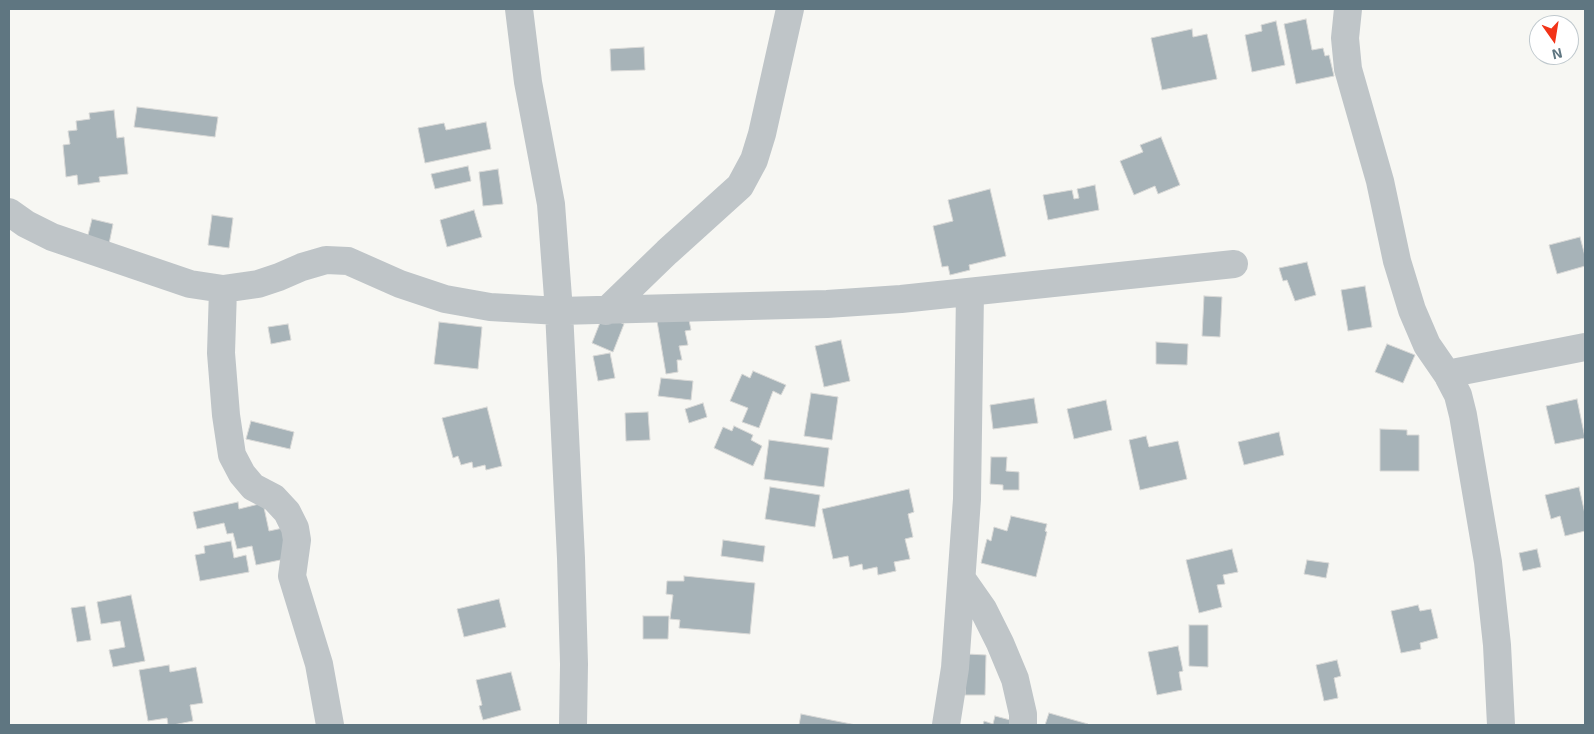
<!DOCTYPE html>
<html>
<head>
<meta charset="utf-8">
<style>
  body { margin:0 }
  #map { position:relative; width:1594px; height:734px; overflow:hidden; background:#f7f7f3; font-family:"Exo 2",sans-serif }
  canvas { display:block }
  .frame { position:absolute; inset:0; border:10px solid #5f7681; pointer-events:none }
  .north { position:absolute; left:1529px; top:15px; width:50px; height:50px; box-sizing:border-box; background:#fff; border:1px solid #bfc8cd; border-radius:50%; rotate:167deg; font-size:14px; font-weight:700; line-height:20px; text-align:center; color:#5f7681 }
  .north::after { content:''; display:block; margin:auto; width:18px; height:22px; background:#f23318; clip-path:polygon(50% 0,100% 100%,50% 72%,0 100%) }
</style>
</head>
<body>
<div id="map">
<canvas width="1594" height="734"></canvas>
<div class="frame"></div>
<div class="north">N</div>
</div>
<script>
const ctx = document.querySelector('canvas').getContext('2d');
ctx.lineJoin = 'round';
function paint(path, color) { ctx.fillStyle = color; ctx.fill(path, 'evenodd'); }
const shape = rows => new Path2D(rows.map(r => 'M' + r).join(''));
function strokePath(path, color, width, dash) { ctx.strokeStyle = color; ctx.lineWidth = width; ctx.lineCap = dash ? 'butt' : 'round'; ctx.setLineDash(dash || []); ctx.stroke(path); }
const building = shape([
  [1306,19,1312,50,1323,48,1325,56,1329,55,1334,76,1296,84,1284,24,1306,19],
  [1276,21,1285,65,1252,72,1245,35,1262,31,1261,25,1276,21],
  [1192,29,1193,37,1207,34,1217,79,1162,90,1151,38,1192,29],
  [644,47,645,70,611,71,610,49,644,47],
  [137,107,218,117,215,137,134,127,137,107],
  [114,110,117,138,124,137,128,174,99,177,100,182,78,185,77,175,66,177,63,145,70,144,68,131,77,130,76,121,90,119,89,113,114,110],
  [486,122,491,149,425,163,418,128,444,123,446,130,486,122],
  [1161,137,1180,185,1158,194,1155,186,1134,195,1120,161,1143,152,1140,145,1161,137],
  [468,166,471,181,435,189,431,174,468,166],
  [498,169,503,204,483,206,479,172,498,169],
  [1095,185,1099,210,1048,220,1043,195,1072,190,1074,199,1079,198,1077,189,1095,185],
  [990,189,1006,256,969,265,970,270,950,275,948,266,942,267,933,226,953,221,948,200,990,189],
  [474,210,482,237,447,247,440,220,474,210],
  [212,215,233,218,229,248,208,245,212,215],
  [92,219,113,224,109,244,87,239,92,219],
  [1580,237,1585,256,1585,266,1557,274,1549,245,1580,237],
  [1307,262,1316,295,1295,301,1287,280,1283,281,1279,268,1307,262],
  [1365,286,1372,327,1348,331,1341,290,1365,286],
  [1204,296,1222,297,1220,337,1202,336,1204,296],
  [603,315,624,324,613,352,592,343,603,315],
  [688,315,691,330,685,331,688,345,679,346,682,360,677,360,678,372,666,374,657,321,688,315],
  [439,322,482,327,478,369,434,364,439,322],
  [288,324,291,340,271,344,268,327,288,324],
  [841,340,850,381,824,387,815,346,841,340],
  [1156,342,1188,344,1187,365,1156,364,1156,342],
  [1387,344,1415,355,1403,383,1375,372,1387,344],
  [610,353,615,378,598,381,593,356,610,353],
  [753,371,786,385,781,395,773,391,759,428,742,422,748,408,730,401,742,374,750,378,753,371],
  [661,378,693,381,691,400,658,396,661,378],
  [811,393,838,397,832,440,804,436,811,393],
  [1034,398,1038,423,993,429,990,405,1034,398],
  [1577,399,1585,438,1555,444,1546,406,1577,399],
  [1106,400,1112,430,1074,439,1067,409,1106,400],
  [703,403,707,417,689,423,685,409,703,403],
  [487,407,502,466,486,470,485,465,473,468,472,462,461,465,458,456,453,458,442,418,487,407],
  [648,412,650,440,626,441,625,413,648,412],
  [251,421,294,432,290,449,246,439,251,421],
  [734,426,753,435,751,440,762,446,753,466,714,448,723,427,732,431,734,426],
  [1380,429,1407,430,1407,435,1419,435,1419,471,1380,471,1380,429],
  [1279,432,1284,455,1244,465,1238,442,1279,432],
  [1146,436,1149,447,1178,441,1187,479,1140,490,1129,440,1146,436],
  [769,440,829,448,824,487,764,479,769,440],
  [991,457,1007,457,1006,471,1019,472,1019,490,1003,490,1003,485,990,484,991,457],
  [770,487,820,495,815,527,765,519,770,487],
  [1579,487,1585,514,1585,531,1565,536,1560,516,1551,519,1545,495,1579,487],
  [909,489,914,512,908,514,913,537,905,539,910,559,894,562,896,571,878,575,877,567,863,570,862,564,850,567,848,556,833,559,822,509,909,489],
  [238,502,239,509,263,503,269,531,283,528,290,558,256,565,252,546,237,549,233,533,227,534,224,523,197,529,193,512,238,502],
  [1011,516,1047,524,1045,531,1047,532,1036,577,981,563,987,539,991,541,994,527,1007,531,1011,516],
  [723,540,765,546,763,562,721,556,723,540],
  [231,541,234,558,246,555,249,572,200,581,195,555,205,553,204,546,231,541],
  [1232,549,1238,572,1223,575,1225,584,1217,585,1222,607,1199,613,1186,560,1232,549],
  [1537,549,1541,567,1523,571,1519,553,1537,549],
  [1307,560,1329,563,1326,578,1304,574,1307,560],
  [684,576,755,583,750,634,679,628,680,620,670,619,673,595,666,594,667,581,684,581,684,576],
  [131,595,145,661,113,667,109,650,125,647,120,621,101,624,97,602,131,595],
  [499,599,506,627,464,637,457,609,499,599],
  [1418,605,1420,611,1431,609,1438,638,1420,643,1421,649,1401,653,1391,611,1418,605],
  [85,606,91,640,77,642,71,608,85,606],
  [643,616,669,616,668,639,643,639,643,616],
  [1189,625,1208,625,1208,667,1189,666,1189,625],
  [1178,646,1183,671,1179,672,1182,690,1157,695,1148,652,1178,646],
  [967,654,986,655,985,695,965,695,967,654],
  [1337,660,1341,676,1334,678,1338,698,1324,701,1316,665,1337,660],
  [169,665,170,672,196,667,203,703,190,705,193,721,173,725,168,725,167,718,148,721,139,670,169,665],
  [511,672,521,710,483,720,479,706,482,705,476,680,511,672],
  [1049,713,1088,724,1088,725,1045,725,1049,713],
  [801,714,856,725,799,725,801,714],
  [995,716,1014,721,1013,725,983,725,984,721,993,724,995,716]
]);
paint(building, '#a7b3b8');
strokePath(building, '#d8d8d6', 1);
strokePath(shape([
  [519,9,528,82,551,204,559,311,571,558,574,664,573,725],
  [1348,9,1345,38,1348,69,1380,181,1397,261,1412,310,1427,345,1447,374,1458,395,1463,415,1488,562,1497,645,1501,725],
  [9,212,26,224,52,237,190,284,223,289,258,284,279,277,302,267,326,260,348,261,400,284,445,299,490,307,559,311,827,304,901,299,1234,264],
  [223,289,221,353,226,415,232,455,242,474,253,487,274,498,287,512,295,528,297,540,292,576,319,664,330,725],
  [606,311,667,252,740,186,754,160,762,134,790,9],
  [1447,374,1585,347],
  [962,579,983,609,1000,643,1015,679,1023,714,1023,725],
  [946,725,955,668,967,499,970,292]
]), '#bfc5c8', 28);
</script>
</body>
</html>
